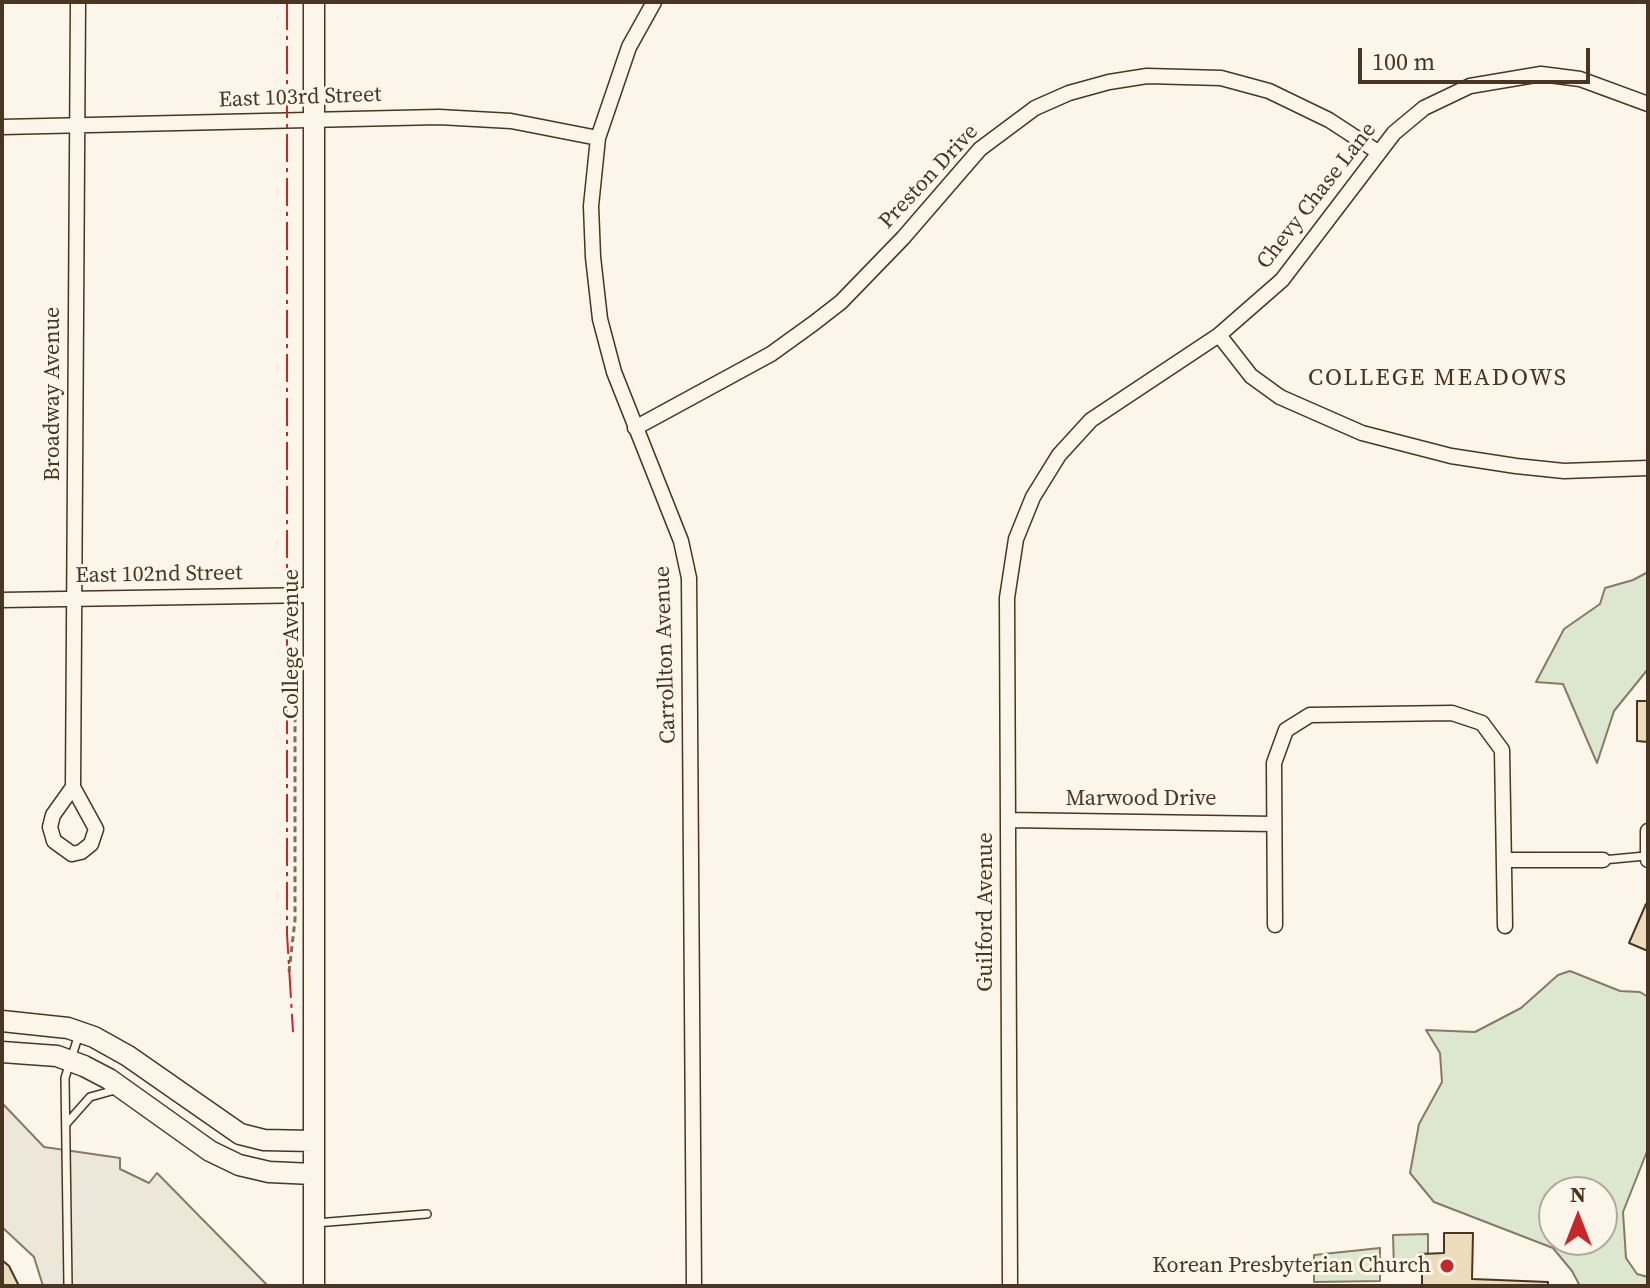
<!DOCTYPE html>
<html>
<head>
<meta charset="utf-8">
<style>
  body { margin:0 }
  #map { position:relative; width:1650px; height:1288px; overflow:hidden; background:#fbf6e9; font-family:"Source Serif 4",serif }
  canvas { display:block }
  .frame { position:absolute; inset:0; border:4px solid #4a3520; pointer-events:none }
  .north { position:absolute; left:1538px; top:1176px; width:80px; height:80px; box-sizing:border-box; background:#fbf6e9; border:2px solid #b4a999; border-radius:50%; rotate:0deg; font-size:22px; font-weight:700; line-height:32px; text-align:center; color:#4a3520 }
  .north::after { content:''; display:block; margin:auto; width:28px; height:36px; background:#c62828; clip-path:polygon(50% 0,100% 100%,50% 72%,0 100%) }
  .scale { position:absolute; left:1358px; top:48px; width:232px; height:36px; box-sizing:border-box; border:4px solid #4a3520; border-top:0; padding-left:10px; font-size:24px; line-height:28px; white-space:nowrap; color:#4a3520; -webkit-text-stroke:6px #fbf6e9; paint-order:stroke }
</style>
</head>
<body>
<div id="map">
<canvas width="1650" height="1288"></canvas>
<div class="frame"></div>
<div class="north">N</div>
<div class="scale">100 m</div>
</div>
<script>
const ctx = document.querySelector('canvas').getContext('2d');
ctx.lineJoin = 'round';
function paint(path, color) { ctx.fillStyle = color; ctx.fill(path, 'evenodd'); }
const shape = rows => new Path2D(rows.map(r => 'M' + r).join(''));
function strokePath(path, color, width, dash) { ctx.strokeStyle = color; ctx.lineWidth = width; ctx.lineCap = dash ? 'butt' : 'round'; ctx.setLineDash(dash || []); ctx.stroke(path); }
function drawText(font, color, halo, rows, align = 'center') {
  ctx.font = font + ' "Source Serif 4",serif'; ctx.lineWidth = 6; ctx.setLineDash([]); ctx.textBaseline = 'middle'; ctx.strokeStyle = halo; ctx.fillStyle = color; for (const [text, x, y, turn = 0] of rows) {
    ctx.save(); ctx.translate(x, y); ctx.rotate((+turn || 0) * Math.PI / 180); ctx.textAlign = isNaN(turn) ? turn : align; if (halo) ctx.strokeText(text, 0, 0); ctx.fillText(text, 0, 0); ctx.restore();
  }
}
const green = shape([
  [1648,572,1648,669,1614,711,1597,763,1563,684,1536,682,1564,629,1600,604,1605,588,1633,580,1648,572],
  [1570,971,1620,991,1640,992,1648,997,1648,1149,1623,1212,1626,1258,1637,1274,1648,1277,1648,1286,1580,1286,1572,1271,1553,1248,1434,1202,1410,1173,1419,1124,1442,1082,1440,1053,1426,1030,1475,1032,1521,1008,1558,975,1570,971],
  [1554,1192,1602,1192,1602,1240,1554,1240,1554,1192],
  [1428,1234,1428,1254,1420,1253,1419,1269,1394,1269,1393,1235,1428,1234],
  [1380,1248,1380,1281,1314,1282,1314,1255,1380,1248]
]);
paint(green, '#dce7d0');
strokePath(green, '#887966', 2);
const parking = shape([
  [2,1103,44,1147,120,1158,120,1169,149,1183,157,1173,268,1286,43,1286,34,1257,2,1227,2,1103]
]);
paint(parking, '#ede7d9');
strokePath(parking, '#887966', 2);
const building = shape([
  [1637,701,1648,701,1648,742,1637,741,1637,701],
  [1646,904,1648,905,1648,951,1629,943,1646,904],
  [1444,1233,1473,1233,1472,1279,1548,1282,1548,1286,1422,1286,1422,1254,1444,1253,1444,1233],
  [2,1260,9,1266,19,1286,2,1286,2,1260]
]);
paint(building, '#ecdcbc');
strokePath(building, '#4a3520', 2);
const service = shape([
  [1603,860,1645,856],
  [67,1123,90,1097,115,1090],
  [316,1223,427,1214],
  [68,1286,65,1078,79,1034]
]);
const minor = shape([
  [654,2,629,47,598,138,591,206,593,257,600,319,614,372,681,541,689,578,694,1286],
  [2,127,439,117,511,121,598,138],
  [1219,335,1251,376,1280,397,1362,433,1451,456,1516,466,1564,471,1648,468],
  [635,428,771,354,814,323,841,302,903,238,980,149,1035,108,1069,93,1109,82,1147,76,1221,78,1269,91,1329,120,1378,152],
  [2,600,316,595],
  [73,787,78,2],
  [73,787,96,829,91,844,81,852,72,854,54,841,50,827,53,815,73,787],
  [1008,820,1273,824],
  [1648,831,1648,860],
  [1505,860,1603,860],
  [1275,925,1274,763,1286,730,1310,715,1452,713,1482,723,1502,750,1505,926],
  [1010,1286,1007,598,1016,539,1033,497,1059,455,1091,420,1219,335,1282,280,1394,133,1424,108,1470,86,1541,74,1580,79,1648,104]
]);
const secondary = shape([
  [2,1021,68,1028,94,1037,128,1056,240,1134,264,1140,313,1141],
  [2,1052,57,1056,84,1066,109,1079,210,1151,239,1165,269,1172,313,1174],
  [314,1286,314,2]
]);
strokePath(service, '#4a3520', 10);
strokePath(minor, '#4a3520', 17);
strokePath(secondary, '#4a3520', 23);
strokePath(shape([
  [289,972,295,920,295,712]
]), '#7f6f5c', 3, [6, 4]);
strokePath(service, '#fbf6e9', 7);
strokePath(minor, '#fbf6e9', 14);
strokePath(secondary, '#fbf6e9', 20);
strokePath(shape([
  [287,2,287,934,293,1032]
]), '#c62828', 2, [28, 6, 4, 6]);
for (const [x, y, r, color] of [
  [1447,1266,8,"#c62828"]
]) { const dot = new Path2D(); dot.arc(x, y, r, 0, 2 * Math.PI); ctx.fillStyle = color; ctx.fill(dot); strokePath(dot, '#fbf6e9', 3); }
drawText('22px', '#4a3520', '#fbf6e9', [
  ["East 103rd Street",300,98,-2],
  ["Preston Drive",929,177,-47],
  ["Chevy Chase Lane",1317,196,-52],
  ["Broadway Avenue",53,394,-90],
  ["East 102nd Street",159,575,-1],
  ["College Avenue",292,644,-90],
  ["Carrollton Avenue",666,655,-92],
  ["Marwood Drive",1141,799],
  ["Guilford Avenue",986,912,-90]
]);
drawText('22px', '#4a3520', '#fbf6e9', [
  ["Korean Presbyterian Church",1431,1266]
], 'right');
ctx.letterSpacing = '2px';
drawText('24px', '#4a3520', '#fbf6e9', [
  ["COLLEGE MEADOWS",1438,379]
]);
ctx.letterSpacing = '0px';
</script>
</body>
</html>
